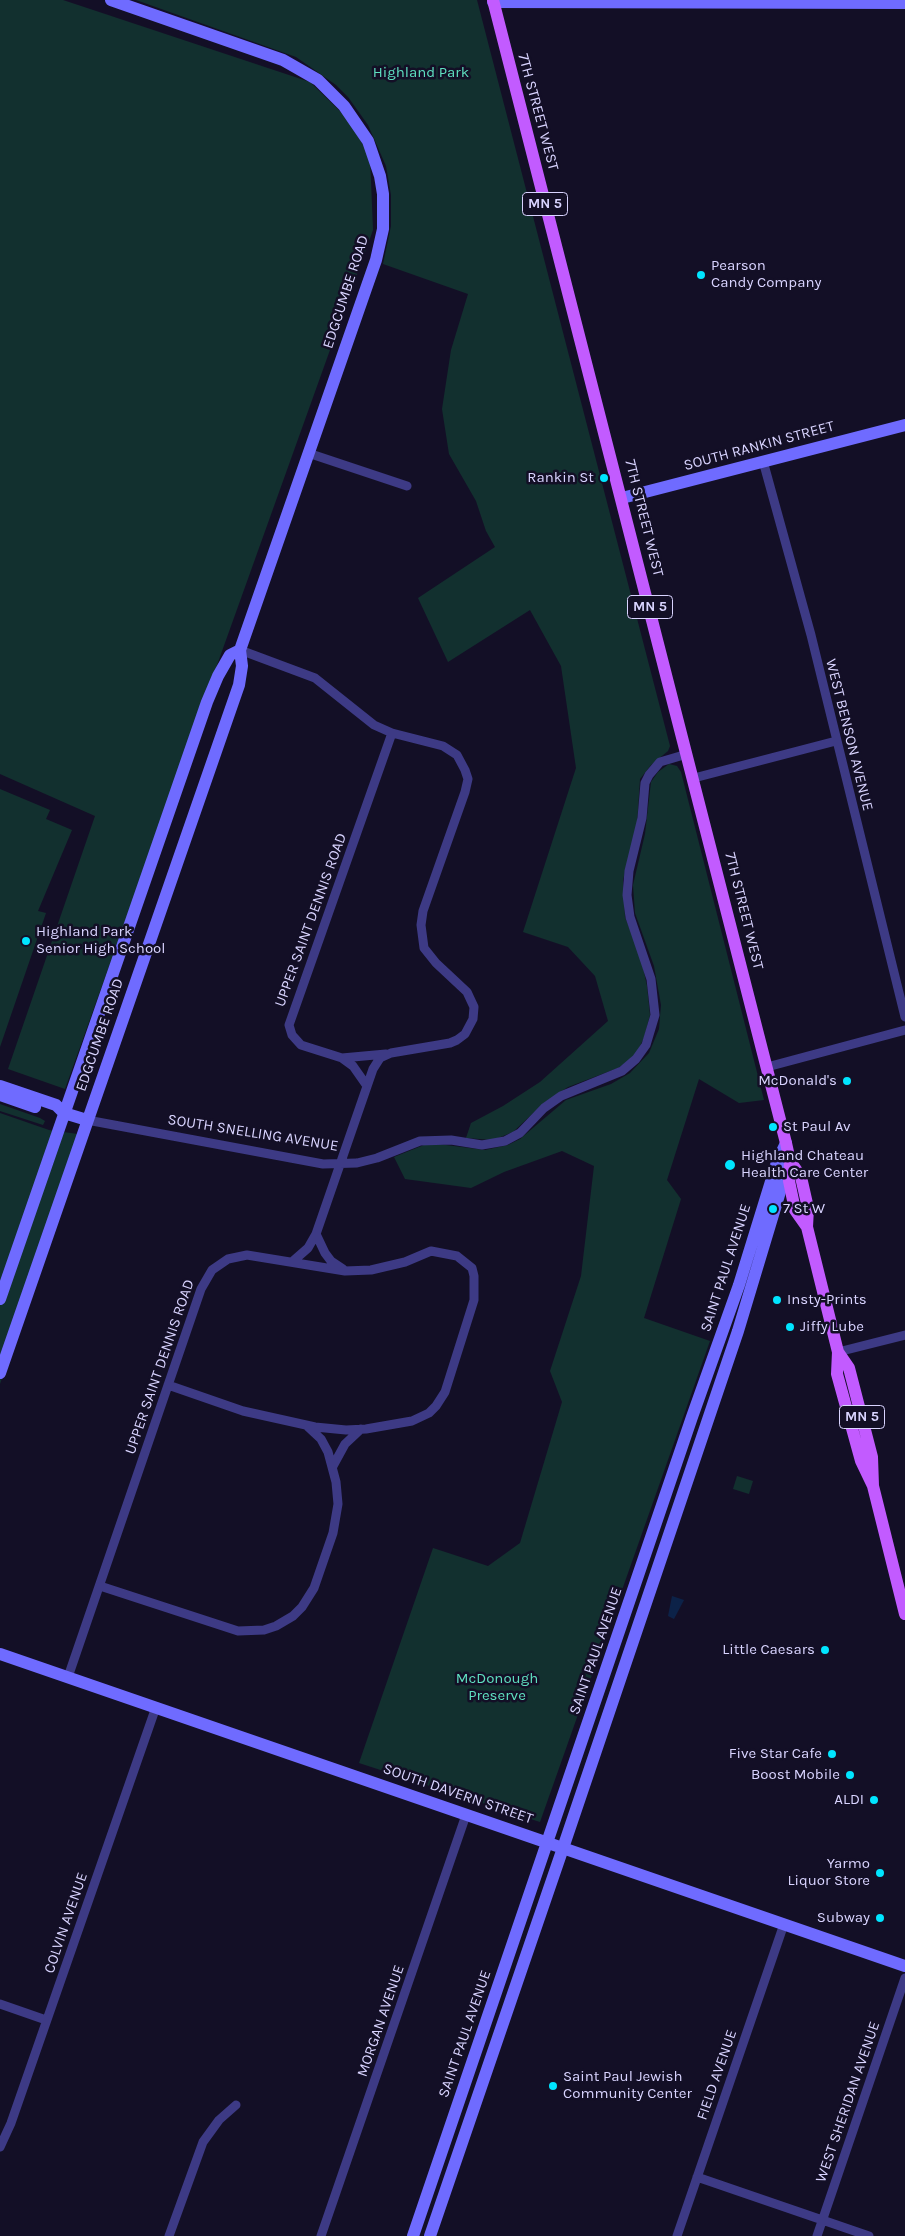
<!DOCTYPE html>
<html>
<head>
<meta charset="utf-8">
<style>
  body { margin:0 }
  canvas { display:block; background:#130f26 }
</style>
</head>
<body>
<canvas width="905" height="2236"></canvas>
<script>
const ctx = document.querySelector('canvas').getContext('2d');
ctx.lineJoin = 'round';
function paint(path, color) { ctx.fillStyle = color; ctx.fill(path, 'evenodd'); }
const shape = rows => new Path2D(rows.map(r => 'M' + r).join(''));
function strokePath(path, color, width, dash) { ctx.strokeStyle = color; ctx.lineWidth = width; ctx.lineCap = dash ? 'butt' : 'round'; ctx.setLineDash(dash || []); ctx.stroke(path); }
function drawText(font, color, halo, rows, align = 'center') {
  ctx.font = font + ' Karla,sans-serif'; ctx.lineWidth = 5; ctx.setLineDash([]); ctx.textBaseline = 'middle'; ctx.strokeStyle = halo; ctx.fillStyle = color; for (const [text, x, y, turn = 0] of rows) {
    ctx.save(); ctx.translate(x, y); ctx.rotate((+turn || 0) * Math.PI / 180); ctx.textAlign = isNaN(turn) ? turn : align; if (halo) ctx.strokeText(text, 0, 0); ctx.fillText(text, 0, 0); ctx.restore();
  }
}
paint(shape([
  [0,0,63,0,310,82,348,119,370,157,373,230,65,1089,8,1069,95,816,0,774],
  [136,0,477,0,670,746,668,751,651,765,640,779,637,825,623,880,625,917,641,958,647,986,650,1015,644,1038,637,1052,627,1062,618,1068,568,1087,545,1102,513,1132,493,1140,466,1138,471,1123,503,1106,540,1082,608,1021,595,976,568,947,523,932,576,768,561,666,530,610,448,662,418,598,495,547,486,531,476,501,449,454,442,409,451,350,468,294,383,264,391,226,391,195,386,166,368,125,348,97,336,85,296,57],
  [669,764,677,766,681,772,764,1100,739,1103,699,1079,667,1180,681,1199,644,1318,710,1341,540,1822,359,1763,433,1548,488,1566,520,1543,562,1402,550,1371,581,1276,594,1166,562,1151,504,1172,471,1188,405,1179,394,1157,424,1145,438,1144,485,1150,508,1145,520,1139,566,1100,611,1084,630,1073,649,1053,659,1029,661,1005,654,966,635,913,633,885,645,834,651,782,658,772],
  [0,789,50,810,46,819,72,830,38,911,46,913,0,1047],
  [0,1104,40,1118,45,1121,43,1125,0,1111],
  [0,1113,49,1130,85,1135,0,1384],
  [737,1476,753,1481,749,1494,733,1489]
]), '#12302f');
paint(shape([
  [672,1596,684,1600,674,1619,668,1616]
]), '#0c2248');
strokePath(shape([
  [308,453,407,486],
  [763,461,811,635,905,1017],
  [240,650,315,678,374,725,392,733,443,746,457,755,465,770,468,779,465,792,423,911,421,925,424,948,436,963,467,992,474,1007,473,1019,465,1034,457,1040,450,1043,391,1053,380,1058,373,1069,316,1234,308,1248,292,1262],
  [694,778,836,741],
  [342,1058,386,1054],
  [767,1067,905,1030],
  [367,1086,353,1066,342,1058,301,1045,292,1035,289,1025,392,733],
  [87,1120,323,1164,357,1163,377,1158,420,1141,451,1140,482,1145,505,1141,520,1133,544,1108,561,1096,622,1071,636,1059,646,1045,655,1015,651,979,630,917,627,895,629,871,642,818,645,783,649,775,660,762,687,754],
  [316,1234,325,1253,331,1261,343,1269],
  [838,1352,905,1335],
  [333,1466,345,1444,361,1429],
  [100,1586,238,1631,264,1630,276,1626,293,1616,302,1607,314,1588,333,1533,338,1504,336,1482,328,1452,321,1439,306,1425],
  [68,1677,201,1289,212,1270,228,1259,247,1255,345,1271,371,1270,405,1262,431,1251,457,1256,472,1268,474,1276,474,1300,445,1392,436,1406,429,1413,412,1421,366,1429,346,1430,315,1427,243,1411,168,1385],
  [0,2004,46,2020],
  [0,2147,11,2123,156,1707],
  [697,2177,869,2236],
  [169,2236,203,2142,219,2120,236,2105],
  [321,2236,466,1815],
  [677,2236,784,1924],
  [817,2236,905,1978]
]), '#3d3a85', 9);
strokePath(shape([
  [493,2,905,3],
  [622,498,905,425],
  [0,1086,56,1105,64,1113,87,1120],
  [0,1095,35,1107],
  [0,1299,207,702,218,676,230,655,240,650],
  [0,1373,239,685,242,666,240,650,376,260,383,229,383,194,380,176,368,141,344,106,318,80,283,60,111,0],
  [0,1654,905,1966],
  [413,2236,692,1417,739,1285,777,1162,786,1143],
  [430,2236,563,1848,738,1331,782,1185,784,1166]
]), '#6f6bff', 12);
strokePath(shape([
  [493,0,786,1143,790,1161,789,1181,795,1210,807,1227],
  [790,1161,801,1177,808,1208,807,1227,838,1352,837,1374,861,1461,873,1486],
  [838,1352,849,1368,872,1457,873,1486,905,1614]
]), '#c25bff', 12);
for (const [x, y, r, color] of [
  [701,275,5,"#00e5ff"],
  [604,478,5,"#00e5ff"],
  [26,941,5,"#00e5ff"],
  [847,1081,5,"#00e5ff"],
  [773,1127,5,"#00e5ff"],
  [730,1165,6,"#00e5ff"],
  [773,1209,5,"#00e5ff"],
  [777,1300,5,"#00e5ff"],
  [790,1327,5,"#00e5ff"],
  [825,1650,5,"#00e5ff"],
  [832,1754,5,"#00e5ff"],
  [850,1775,5,"#00e5ff"],
  [874,1800,5,"#00e5ff"],
  [880,1873,5,"#00e5ff"],
  [880,1918,5,"#00e5ff"],
  [553,2086,5,"#00e5ff"]
]) { const dot = new Path2D(); dot.arc(x, y, r, 0, 2 * Math.PI); ctx.fillStyle = color; ctx.fill(dot); strokePath(dot, '#130f26', 2); }
for (const [x, y, w] of [
  [545,204,45],
  [650,607,45],
  [862,1417,45]
]) { const box = new Path2D(); box.roundRect(x - w / 2, y - 11.5, w, 23, 4); ctx.fillStyle = '#130f26'; ctx.fill(box); strokePath(box, '#d9d4ff', 1); }
drawText('bold 14px', '#d9d4ff', null, [
  ["MN 5",545,204],
  ["MN 5",650,607],
  ["MN 5",862,1417]
]);
drawText('15px', '#5fe0c0', '#130f26', [
  ["Highland Park",421,73],
  ["McDonough",497,1679],
  ["Preserve",497,1696]
]);
drawText('15px', '#d9d4ff', '#130f26', [
  ["7TH STREET WEST",538,112,75],
  ["EDGCUMBE ROAD",346,292,-72],
  ["SOUTH RANKIN STREET",759,446,-15],
  ["7TH STREET WEST",644,518,76],
  ["WEST BENSON AVENUE",849,735,76],
  ["7TH STREET WEST",744,911,76],
  ["UPPER SAINT DENNIS ROAD",311,920,-70],
  ["EDGCUMBE ROAD",100,1035,-71],
  ["SOUTH SNELLING AVENUE",253,1133,9],
  ["SAINT PAUL AVENUE",726,1268,-72],
  ["UPPER SAINT DENNIS ROAD",160,1367,-71],
  ["SAINT PAUL AVENUE",596,1651,-71],
  ["SOUTH DAVERN STREET",458,1794,19],
  ["COLVIN AVENUE",66,1923,-71],
  ["MORGAN AVENUE",381,2021,-71],
  ["SAINT PAUL AVENUE",465,2034,-71],
  ["FIELD AVENUE",717,2075,-71],
  ["WEST SHERIDAN AVENUE",848,2102,-71]
]);
drawText('15px', '#d9d4ff', '#130f26', [
  ["Pearson",711,266],
  ["Candy Company",711,283],
  ["Rankin St",594,478,"right"],
  ["Highland Park",36,932],
  ["Senior High School",36,949],
  ["McDonald's",837,1081,"right"],
  ["St Paul Av",783,1127],
  ["Highland Chateau",741,1156],
  ["Health Care Center",741,1173],
  ["7 St W",783,1209],
  ["Insty-Prints",787,1300],
  ["Jiffy Lube",800,1327],
  ["Little Caesars",815,1650,"right"],
  ["Five Star Cafe",822,1754,"right"],
  ["Boost Mobile",840,1775,"right"],
  ["ALDI",864,1800,"right"],
  ["Yarmo",870,1864,"right"],
  ["Liquor Store",870,1881,"right"],
  ["Subway",870,1918,"right"],
  ["Saint Paul Jewish",563,2077],
  ["Community Center",563,2094]
], 'left');
</script>
</body>
</html>
